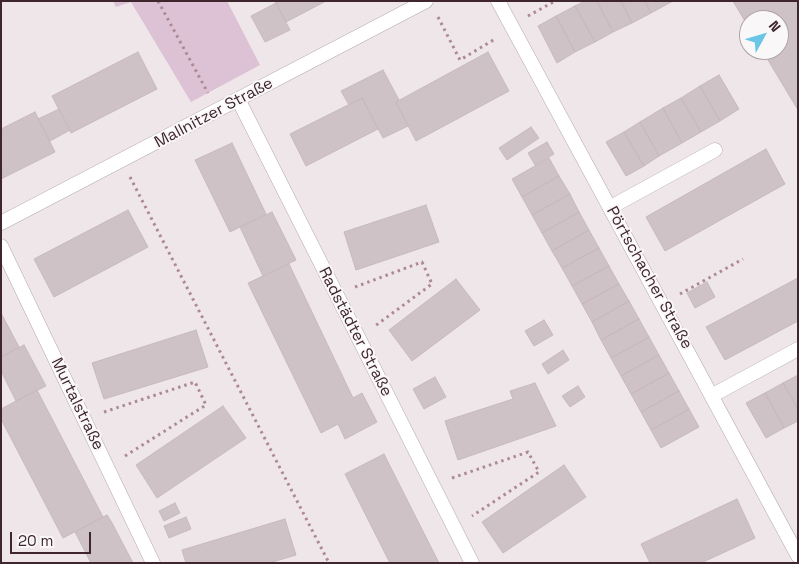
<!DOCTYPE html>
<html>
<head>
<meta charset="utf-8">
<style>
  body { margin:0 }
  #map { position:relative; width:799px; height:564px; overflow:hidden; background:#eee6e9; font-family:"Space Grotesk",sans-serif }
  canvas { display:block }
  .frame { position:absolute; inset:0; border:2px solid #3e262c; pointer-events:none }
  .north { position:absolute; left:739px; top:10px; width:50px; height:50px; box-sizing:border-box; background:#faf7f8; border:1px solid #afa3a6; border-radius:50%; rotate:51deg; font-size:14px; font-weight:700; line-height:20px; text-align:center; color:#3e262c }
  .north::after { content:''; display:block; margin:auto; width:18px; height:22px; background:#6bc6e6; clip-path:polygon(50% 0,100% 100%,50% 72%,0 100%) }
  .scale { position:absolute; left:10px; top:532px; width:81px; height:22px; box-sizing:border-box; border:2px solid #3e262c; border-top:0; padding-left:6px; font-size:15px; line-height:18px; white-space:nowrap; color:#3e262c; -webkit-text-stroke:4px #faf7f8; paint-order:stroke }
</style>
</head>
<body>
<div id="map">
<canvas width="799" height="564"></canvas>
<div class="frame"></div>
<div class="north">N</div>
<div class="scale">20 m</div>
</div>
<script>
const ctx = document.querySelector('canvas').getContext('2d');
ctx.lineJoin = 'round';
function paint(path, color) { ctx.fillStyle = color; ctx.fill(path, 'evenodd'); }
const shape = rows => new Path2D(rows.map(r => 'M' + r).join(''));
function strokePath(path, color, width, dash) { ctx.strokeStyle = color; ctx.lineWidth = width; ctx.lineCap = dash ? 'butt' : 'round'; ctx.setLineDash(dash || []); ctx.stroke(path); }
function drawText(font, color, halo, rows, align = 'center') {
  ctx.font = font + ' "Space Grotesk",sans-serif'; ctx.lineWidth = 4; ctx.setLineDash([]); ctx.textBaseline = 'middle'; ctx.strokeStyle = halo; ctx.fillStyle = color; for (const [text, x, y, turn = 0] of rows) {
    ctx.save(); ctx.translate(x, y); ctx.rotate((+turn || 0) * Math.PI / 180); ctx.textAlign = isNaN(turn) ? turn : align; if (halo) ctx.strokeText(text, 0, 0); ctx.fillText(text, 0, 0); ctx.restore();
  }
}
paint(shape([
  [113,1,227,1,260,65,191,102,131,2,116,7]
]), '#ddc1d5');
const building = shape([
  [275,1,326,1,286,22,275,1],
  [585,1,597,1,613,32,595,42,575,6,585,1],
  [597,1,621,1,632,23,613,32,597,1],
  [621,1,645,1,651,13,632,23,621,1],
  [645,1,673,1,651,13,645,1],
  [733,1,798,1,798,110,762,50,779,50,779,20,749,20,749,28,733,1],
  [276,3,290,30,265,42,251,16,276,3],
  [575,6,595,42,575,52,556,16,575,6],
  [556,16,575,52,557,63,538,26,556,16],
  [138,52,157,89,71,133,52,96,138,52],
  [488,52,509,91,416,141,396,102,488,52],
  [383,70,399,100,396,102,408,126,383,138,362,98,349,105,341,91,383,70],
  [719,75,739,109,720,121,700,86,719,75],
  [700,86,720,121,701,132,681,98,700,86],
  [362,98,378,129,306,166,290,134,362,98],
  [681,98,701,132,682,143,663,108,681,98],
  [663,108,682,143,659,156,640,122,663,108],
  [59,109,70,130,50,141,38,119,59,109],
  [35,112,55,152,1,179,1,129,35,112],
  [640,122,659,156,644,166,624,132,640,122],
  [531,127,539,138,507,160,499,148,531,127],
  [624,132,644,166,626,176,606,142,624,132],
  [547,142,554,154,535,165,528,153,547,142],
  [232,143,266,214,230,232,195,160,232,143],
  [766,149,785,184,665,251,646,217,766,149],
  [549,158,559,176,522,197,512,179,549,158],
  [559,176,570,194,532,215,522,197,559,176],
  [570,194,579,212,542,233,532,215,570,194],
  [426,205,439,242,356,270,344,232,426,205],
  [128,210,148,247,54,297,34,259,128,210],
  [272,212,296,260,263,276,240,227,272,212],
  [579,212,589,230,552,251,542,233,579,212],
  [589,230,599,248,562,268,552,251,589,230],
  [599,248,609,266,572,286,562,268,599,248],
  [289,264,353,398,362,393,377,422,345,439,338,424,321,433,248,283,289,264],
  [609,266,619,284,582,304,572,286,609,266],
  [798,278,798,321,725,360,706,327,798,278],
  [456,279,480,310,412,361,389,330,456,279],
  [707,282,715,297,695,308,687,293,707,282],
  [619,284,629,301,592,322,582,304,619,284],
  [629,301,639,319,601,340,592,322,629,301],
  [1,313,19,347,1,357,1,313],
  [639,319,649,337,611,358,601,340,639,319],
  [544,320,553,335,534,346,525,331,544,320],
  [196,330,208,367,104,399,92,363,196,330],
  [649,337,659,355,621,376,611,358,649,337],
  [24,345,46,386,16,401,1,371,1,357,24,345],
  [563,350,569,360,548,374,542,364,563,350],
  [659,355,669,373,631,394,621,376,659,355],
  [669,373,679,391,641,412,631,394,669,373],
  [798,375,798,409,783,383,798,375],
  [435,377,446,397,424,409,413,389,435,377],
  [535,383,556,426,458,460,445,421,513,399,510,391,535,383],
  [783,383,798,409,798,421,784,428,765,393,783,383],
  [578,386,585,397,570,407,562,396,578,386],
  [37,390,103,517,63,538,1,419,1,409,37,390],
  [679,391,689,409,651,430,641,412,679,391],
  [765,393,784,428,766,438,746,403,765,393],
  [223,406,246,438,157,498,136,465,223,406],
  [689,409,699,427,661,448,651,430,689,409],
  [384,454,389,464,439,563,390,563,345,474,384,454],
  [564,465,586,497,503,553,482,522,564,465],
  [737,499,755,538,701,563,650,563,641,544,737,499],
  [175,503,180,513,164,521,159,511,175,503],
  [107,515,111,521,133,563,91,563,75,532,107,515],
  [186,517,191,529,169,538,164,526,186,517],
  [285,519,296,555,269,563,186,563,182,550,285,519]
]);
paint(building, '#cec2c7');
strokePath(building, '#c7b9be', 1);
const service = shape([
  [611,207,715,150],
  [713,395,798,349]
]);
const minor = shape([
  [498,1,798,556],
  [239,101,472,563],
  [1,223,426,1],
  [1,246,153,563]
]);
strokePath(service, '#b6a9ad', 15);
strokePath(minor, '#b6a9ad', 15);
strokePath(shape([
  [158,1,208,93],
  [528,16,555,1],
  [438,17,460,60,495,39],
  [130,177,329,563],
  [355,287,422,262,432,284,375,326],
  [680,294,743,259],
  [104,412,195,382,206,405,125,456],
  [452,478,528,452,539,472,472,516]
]), '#ae8994', 3, [2.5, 4]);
strokePath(service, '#fff', 14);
strokePath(minor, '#fff', 14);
drawText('16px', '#3e262c', '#faf7f8', [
  ["Mallnitzer Straße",214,113,-28],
  ["Pörtschacher Straße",649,278,61],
  ["Radstädter Straße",355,332,63],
  ["Murtalstraße",77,404,64]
]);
</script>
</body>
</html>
